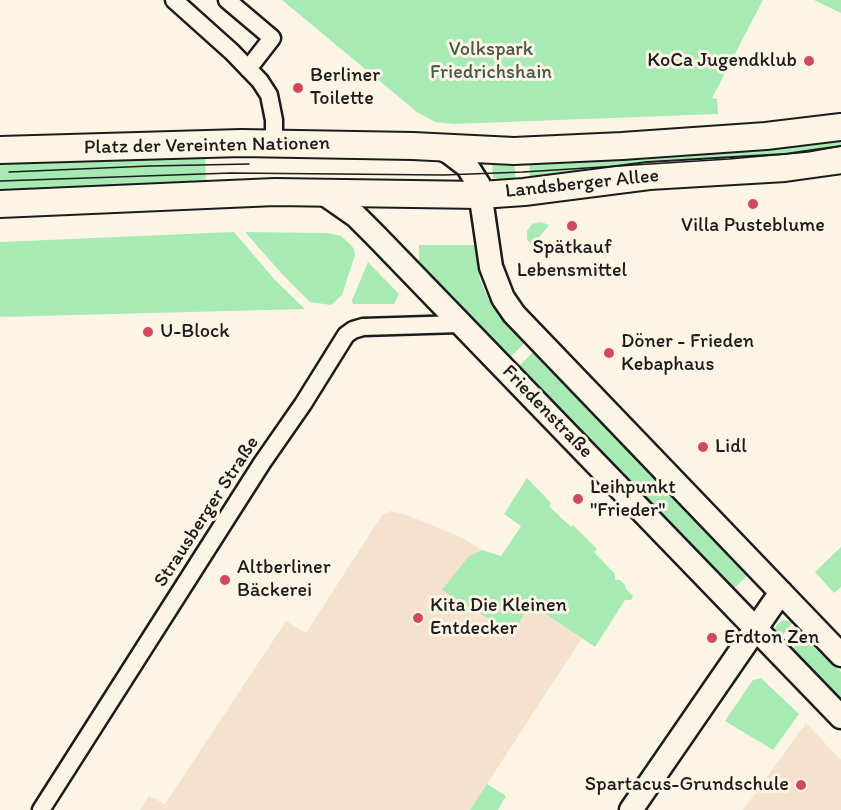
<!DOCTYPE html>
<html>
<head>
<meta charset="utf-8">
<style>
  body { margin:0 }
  canvas { display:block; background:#fcf5e5 }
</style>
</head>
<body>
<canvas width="841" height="810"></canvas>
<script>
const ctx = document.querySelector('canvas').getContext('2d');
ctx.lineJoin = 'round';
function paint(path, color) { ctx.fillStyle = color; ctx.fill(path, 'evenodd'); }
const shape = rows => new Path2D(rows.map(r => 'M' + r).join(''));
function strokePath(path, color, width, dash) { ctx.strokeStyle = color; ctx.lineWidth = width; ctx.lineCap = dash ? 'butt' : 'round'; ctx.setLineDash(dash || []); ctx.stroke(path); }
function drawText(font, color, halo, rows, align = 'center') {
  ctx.font = font + ' Itim,sans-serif'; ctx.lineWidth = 6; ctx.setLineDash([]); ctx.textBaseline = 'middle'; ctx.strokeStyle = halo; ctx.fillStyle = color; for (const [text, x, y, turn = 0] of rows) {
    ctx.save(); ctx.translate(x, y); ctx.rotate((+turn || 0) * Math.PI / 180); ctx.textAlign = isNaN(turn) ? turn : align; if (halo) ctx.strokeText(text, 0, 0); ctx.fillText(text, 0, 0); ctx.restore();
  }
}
paint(shape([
  [391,511,407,515,461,537,540,587,531,604,582,638,470,810,140,810,149,796,165,804,286,621,306,633,382,515],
  [806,723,841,760,841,810,743,810]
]), '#f5e1ce');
paint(shape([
  [282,0,763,0,712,98,717,99,718,114,454,124,435,122,417,112],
  [814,0,841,0,841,13],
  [841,135,841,153,530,183,529,160],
  [205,153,206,184,0,192,0,161],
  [514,160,516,185,499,185,498,178,493,178,492,161],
  [541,222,549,225,532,246,527,239,527,231,532,224],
  [234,232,275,280,305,309,0,317,0,242],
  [245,232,328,233,341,236,350,244,354,249,355,255,342,295,331,305,310,302,282,274],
  [419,245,474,245,480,280,489,300,501,318,525,343,507,360,419,265],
  [368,262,399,294,394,304,353,304,352,300],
  [533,352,748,575,731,591,516,369],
  [527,478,551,503,549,506,571,527,573,525,597,549,594,552,615,574,615,580,620,580,625,585,626,589,633,596,631,600,625,600,595,647,531,604,512,633,442,590,469,556,482,550,501,556,521,526,504,514],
  [841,547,841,587,834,593,815,572],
  [783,620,793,622,779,640,775,633,775,629,777,624],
  [804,634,841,672,841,705,790,653],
  [761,678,799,714,773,750,725,721,753,680],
  [487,784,506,796,498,810,470,810]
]), '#a8eab4');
const street = shape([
  [174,0,232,52,260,81,269,95,274,120,274,143],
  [227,0,272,38,248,69],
  [41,810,262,463,303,404,346,335,353,330,363,327,460,324]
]);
const secondary = shape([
  [439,147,450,153,467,166,479,185,491,267,503,298,514,314,841,655],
  [323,193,356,216,376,236,841,717],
  [631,810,781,592]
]);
const primary = shape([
  [0,150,241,143,413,146,514,151,622,146,766,136,841,127],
  [0,204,275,192,481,195,524,192,649,176,785,168,841,160]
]);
strokePath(street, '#1c1c1c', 21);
strokePath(secondary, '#1c1c1c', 27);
strokePath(primary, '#1c1c1c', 30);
strokePath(street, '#fcf5e5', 16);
strokePath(secondary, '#fcf5e5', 22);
strokePath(primary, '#fcf5e5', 26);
strokePath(shape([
  [9,172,150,166,249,164],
  [0,181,231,173,444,175,523,172,729,159,808,152,841,146]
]), '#1c1c1c', 1.5);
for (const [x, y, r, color] of [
  [809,61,6,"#d1495b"],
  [298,88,6,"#d1495b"],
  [753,204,6,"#d1495b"],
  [572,226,6,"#d1495b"],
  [148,332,6,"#d1495b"],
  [609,353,6,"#d1495b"],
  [703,447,6,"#d1495b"],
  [578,499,6,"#d1495b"],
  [225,580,6,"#d1495b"],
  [418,618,6,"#d1495b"],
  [712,638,6,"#d1495b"],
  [801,785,6,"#d1495b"]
]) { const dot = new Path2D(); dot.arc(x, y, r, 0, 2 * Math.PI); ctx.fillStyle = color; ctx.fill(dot); strokePath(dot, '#fcf5e5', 2); }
drawText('20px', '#465a4a', '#fcf5e5', [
  ["Volkspark",491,50],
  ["Friedrichshain",491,73]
]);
drawText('20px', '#1c1c1c', '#fcf5e5', [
  ["KoCa Jugendklub",797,61,"right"],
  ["Berliner",310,76],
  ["Toilette",310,99],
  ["Villa Pusteblume",753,226,"center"],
  ["Spätkauf",572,248,"center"],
  ["Lebensmittel",572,271,"center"],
  ["U-Block",160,332],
  ["Döner - Frieden",621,342],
  ["Kebaphaus",621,365],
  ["Lidl",715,447],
  ["Leihpunkt",590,488],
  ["\"Frieder\"",590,511],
  ["Altberliner",237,568],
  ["Bäckerei",237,591],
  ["Kita Die Kleinen",430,606],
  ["Entdecker",430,629],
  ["Erdton Zen",724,638],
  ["Spartacus-Grundschule",789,785,"right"]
], 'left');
drawText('20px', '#1c1c1c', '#fcf5e5', [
  ["Platz der Vereinten Nationen",207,146,-1],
  ["Landsberger Allee",582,184,-6],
  ["Friedenstraße",547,412,46],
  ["Strausberger Straße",207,512,-57]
]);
</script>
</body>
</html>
